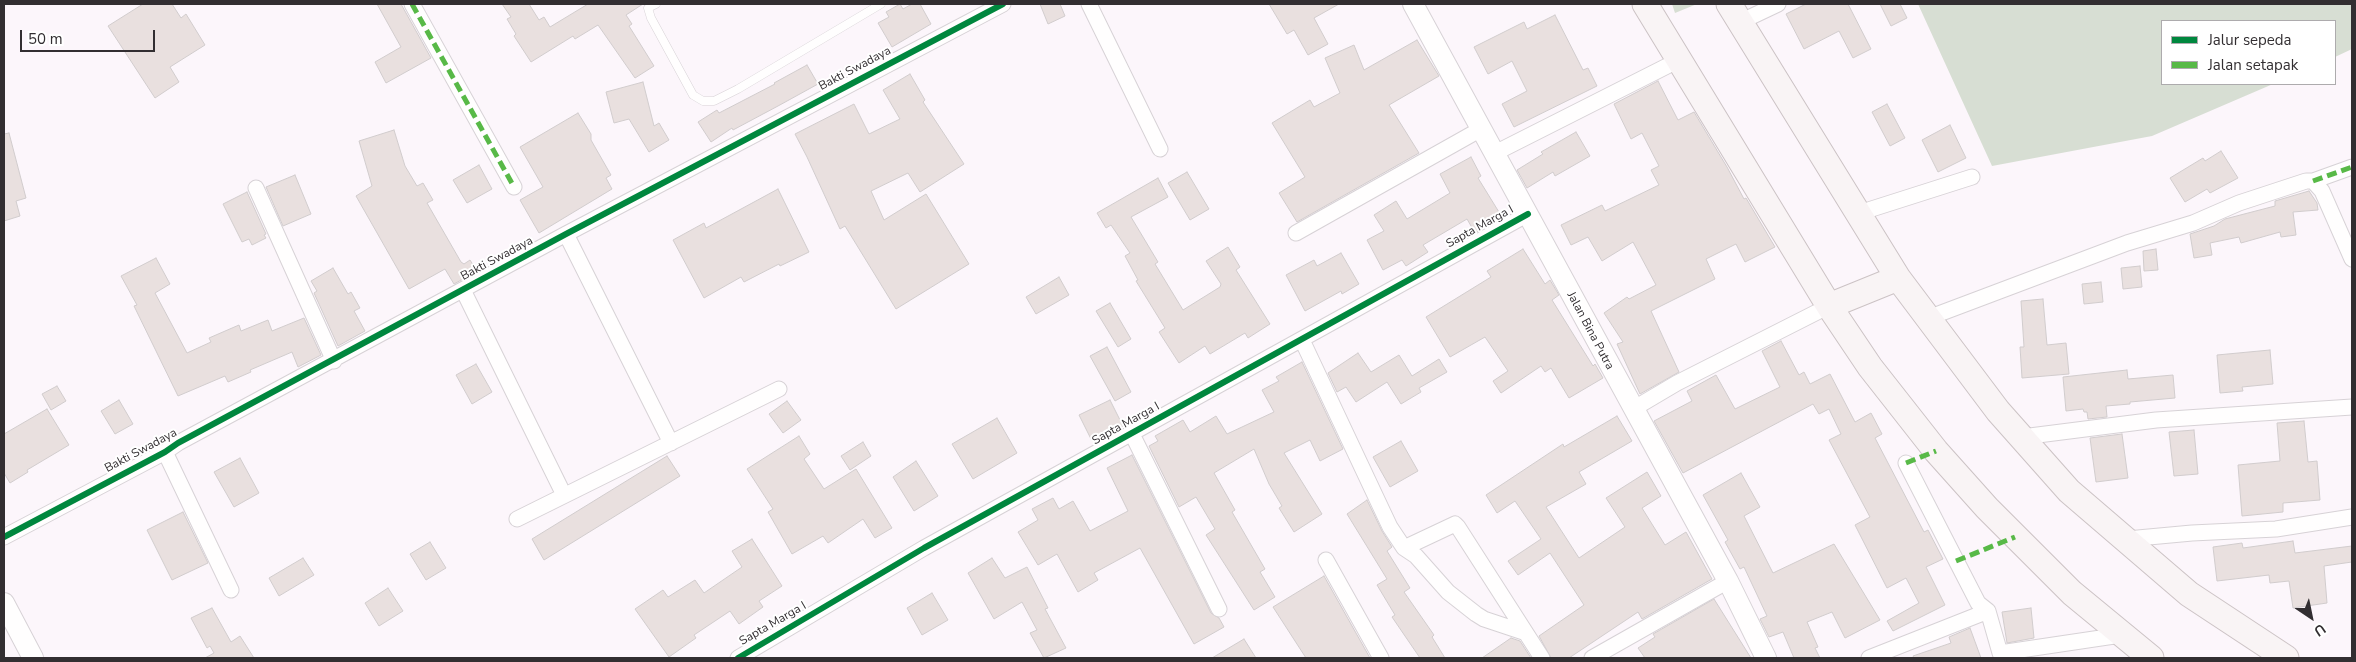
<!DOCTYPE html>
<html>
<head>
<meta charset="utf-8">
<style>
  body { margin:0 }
  #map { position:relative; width:2356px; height:662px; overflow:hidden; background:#fcf6fb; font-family:"Nunito Sans",sans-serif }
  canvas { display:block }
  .frame { position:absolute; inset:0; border:5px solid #322e31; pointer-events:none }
  .legend { position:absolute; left:2161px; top:20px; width:175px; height:65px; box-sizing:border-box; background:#fff; border:1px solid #adabad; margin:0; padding:6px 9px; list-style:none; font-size:15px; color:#322e31 }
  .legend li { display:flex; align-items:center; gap:10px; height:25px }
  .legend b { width:25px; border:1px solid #adabad }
  .north { position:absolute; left:2286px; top:592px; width:50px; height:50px; -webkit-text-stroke:4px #fff; paint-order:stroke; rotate:146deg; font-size:14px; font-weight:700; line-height:20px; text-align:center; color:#322e31 }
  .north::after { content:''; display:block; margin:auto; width:18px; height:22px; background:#322e31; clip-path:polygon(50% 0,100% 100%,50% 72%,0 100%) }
  .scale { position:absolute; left:20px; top:30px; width:135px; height:22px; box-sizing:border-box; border:2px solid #322e31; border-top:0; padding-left:6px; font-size:15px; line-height:18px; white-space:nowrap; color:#322e31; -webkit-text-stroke:4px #fff; paint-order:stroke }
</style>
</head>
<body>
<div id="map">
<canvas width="2356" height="662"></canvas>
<div class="frame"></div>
<ul class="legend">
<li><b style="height:6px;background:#00873e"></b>Jalur sepeda</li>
<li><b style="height:6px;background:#58b947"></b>Jalan setapak</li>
</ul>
<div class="north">U</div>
<div class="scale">50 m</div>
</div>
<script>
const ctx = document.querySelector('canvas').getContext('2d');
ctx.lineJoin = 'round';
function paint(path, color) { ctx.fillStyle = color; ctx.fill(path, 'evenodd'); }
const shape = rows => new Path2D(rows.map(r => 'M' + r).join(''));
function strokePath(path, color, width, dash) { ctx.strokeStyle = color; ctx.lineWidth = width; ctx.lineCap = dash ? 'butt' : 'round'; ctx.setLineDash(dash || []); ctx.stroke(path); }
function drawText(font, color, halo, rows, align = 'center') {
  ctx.font = font + ' "Nunito Sans",sans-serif'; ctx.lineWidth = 4; ctx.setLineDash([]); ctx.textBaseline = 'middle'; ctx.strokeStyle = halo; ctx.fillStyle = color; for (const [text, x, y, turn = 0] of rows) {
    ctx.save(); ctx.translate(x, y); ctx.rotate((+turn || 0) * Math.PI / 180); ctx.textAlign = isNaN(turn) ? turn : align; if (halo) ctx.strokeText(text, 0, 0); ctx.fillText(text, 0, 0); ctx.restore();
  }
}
paint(shape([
  [1672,4,1697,4,1675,13],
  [1918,4,2352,4,2352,49,2335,57,2335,21,2162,21,2162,84,2273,84,2152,136,1992,166]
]), '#d7ded3');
const building = shape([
  [143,4,172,4,181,18,186,14,205,45,170,67,179,82,155,98,108,26,143,4],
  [377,4,401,4,431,58,386,83,375,62,401,47,377,4],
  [502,4,529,4,539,20,544,17,550,27,588,4,643,4,626,15,632,24,629,26,654,66,635,78,598,25,575,39,573,36,531,62,514,36,516,34,507,19,511,17,502,4],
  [900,4,903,9,912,4,920,4,931,24,892,47,878,23,889,17,886,12,900,4],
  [1040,4,1060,4,1065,16,1048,24,1040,4],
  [1269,4,1339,4,1314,18,1328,44,1308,55,1294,30,1287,34,1269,4],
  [1806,4,1848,4,1871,49,1853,58,1839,31,1804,49,1786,14,1806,4],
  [1880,4,1900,4,1907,18,1891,26,1880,4],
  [1555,15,1583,70,1588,68,1597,86,1514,127,1502,104,1527,91,1512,61,1488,74,1474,47,1524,22,1527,29,1555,15],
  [1417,40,1439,76,1389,105,1419,153,1297,222,1279,193,1305,177,1272,123,1310,100,1314,107,1340,93,1325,58,1354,45,1364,70,1417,40],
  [807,65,818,84,778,106,733,130,732,128,711,142,698,122,717,110,719,113,775,84,774,83,807,65],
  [910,74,925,100,923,102,964,164,920,192,908,173,871,191,884,220,926,194,969,264,896,309,845,226,840,229,807,157,795,134,854,104,869,134,900,119,883,90,910,74],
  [1658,81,1678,120,1694,112,1727,167,1744,199,1746,198,1775,247,1745,262,1736,244,1706,259,1715,279,1651,311,1679,372,1640,394,1617,344,1623,342,1604,313,1627,297,1629,299,1656,285,1633,242,1602,261,1588,237,1571,245,1561,225,1602,205,1605,211,1659,185,1651,170,1659,166,1642,133,1631,139,1614,104,1658,81],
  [643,82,654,126,659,123,669,140,649,152,629,119,614,123,606,92,643,82],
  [1887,104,1905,138,1890,146,1872,112,1887,104],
  [578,113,591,134,591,140,611,175,606,178,612,189,539,233,520,200,543,187,520,147,578,113],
  [1950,125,1966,158,1938,172,1922,140,1950,125],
  [394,130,405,166,417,186,423,183,433,200,427,203,461,262,464,264,470,260,477,271,454,284,445,269,409,289,356,196,372,186,359,141,394,130],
  [1576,132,1590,156,1555,176,1553,172,1527,188,1517,170,1543,154,1541,152,1576,132],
  [9,133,26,198,16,201,20,216,4,221,4,134,9,133],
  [2221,151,2238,178,2210,193,2207,189,2185,202,2170,178,2203,158,2205,161,2221,151],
  [1471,157,1481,176,1478,178,1502,217,1475,233,1467,219,1423,245,1428,252,1406,266,1402,260,1383,270,1367,240,1384,231,1374,215,1396,201,1407,219,1450,193,1440,174,1471,157],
  [479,165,492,189,467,203,453,180,479,165],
  [1187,172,1209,209,1190,220,1168,183,1187,172],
  [295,175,311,214,283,226,266,187,295,175],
  [1158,178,1168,197,1131,217,1158,262,1155,264,1183,310,1220,287,1221,284,1206,261,1228,247,1240,267,1236,270,1270,324,1248,338,1245,333,1210,354,1205,346,1179,363,1159,332,1165,328,1136,281,1138,280,1125,256,1130,253,1111,225,1106,228,1097,213,1158,178],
  [778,189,809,252,780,266,779,264,744,282,741,277,704,298,673,240,704,223,706,228,778,189],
  [2309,191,2317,203,2318,210,2293,212,2296,235,2281,237,2280,232,2241,243,2239,237,2210,243,2212,255,2194,258,2190,234,2214,226,2225,219,2275,206,2275,201,2309,191],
  [247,192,266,234,264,235,266,238,252,245,249,239,242,242,223,204,247,192],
  [1523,249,1545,284,1550,280,1559,295,1552,300,1593,366,1595,364,1603,378,1569,398,1551,368,1545,372,1541,366,1501,393,1493,381,1508,371,1485,337,1450,357,1426,317,1491,277,1487,271,1523,249],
  [2156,249,2158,270,2144,271,2143,251,2156,249],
  [1341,253,1359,284,1342,294,1341,291,1305,311,1286,275,1314,260,1317,266,1341,253],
  [156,258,170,284,155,293,187,353,211,342,209,338,239,325,241,331,268,320,272,331,304,318,321,355,298,367,292,352,250,370,251,372,228,382,225,376,178,396,134,306,137,305,121,276,156,258],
  [2140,266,2142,287,2123,289,2121,268,2140,266],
  [333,268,348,294,351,292,360,308,354,311,365,331,338,346,314,293,317,291,311,281,333,268],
  [1059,277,1069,295,1036,314,1026,297,1059,277],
  [2101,282,2103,302,2084,304,2082,284,2101,282],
  [2043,299,2047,345,2066,343,2069,374,2022,378,2020,347,2024,347,2021,301,2043,299],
  [1110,303,1131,339,1118,347,1096,311,1110,303],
  [1781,341,1799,375,1804,372,1810,384,1830,374,1855,422,1871,413,1882,434,1875,438,1924,532,1928,530,1943,559,1926,567,1945,605,1893,631,1887,621,1919,603,1906,578,1887,588,1855,525,1870,517,1829,440,1841,434,1829,409,1819,414,1813,404,1683,473,1654,421,1692,401,1687,391,1716,375,1735,409,1780,387,1762,351,1781,341],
  [1107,347,1131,392,1115,401,1090,356,1107,347],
  [2270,350,2273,384,2242,387,2243,391,2220,393,2217,355,2270,350],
  [1358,353,1371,372,1399,355,1412,376,1439,359,1447,372,1419,388,1421,392,1401,404,1387,382,1356,402,1346,387,1337,392,1328,373,1358,353],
  [1302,362,1343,449,1320,461,1310,440,1284,453,1322,514,1294,532,1279,508,1282,506,1269,484,1254,449,1214,473,1235,510,1232,512,1265,569,1260,572,1275,597,1254,610,1206,535,1215,529,1196,497,1179,507,1149,446,1158,441,1155,436,1183,420,1190,432,1216,416,1227,434,1274,412,1262,390,1279,381,1276,377,1302,362],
  [476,364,492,392,472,404,456,375,476,364],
  [2127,370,2128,379,2173,375,2175,398,2130,402,2130,404,2106,406,2107,417,2088,419,2087,412,2084,412,2083,409,2066,411,2063,377,2127,370],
  [57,386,66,401,51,410,42,394,57,386],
  [119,400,133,424,115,434,101,411,119,400],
  [1110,400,1123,426,1092,441,1079,415,1110,400],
  [787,401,801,420,783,433,769,414,787,401],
  [47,409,69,445,27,470,28,472,10,483,4,473,4,434,47,409],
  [1617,416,1632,441,1579,472,1586,484,1546,507,1579,558,1625,527,1606,498,1647,472,1661,496,1642,508,1665,545,1686,532,1712,579,1642,619,1638,612,1569,658,1551,658,1539,636,1584,605,1550,553,1518,575,1508,561,1541,539,1515,501,1497,513,1486,495,1563,444,1564,447,1617,416],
  [997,418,1017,453,973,479,952,444,997,418],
  [2304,421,2308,462,2317,461,2320,500,2283,503,2283,512,2242,516,2238,465,2280,461,2277,423,2304,421],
  [2194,430,2198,474,2174,476,2169,432,2194,430],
  [2122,434,2128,478,2096,482,2090,438,2122,434],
  [799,436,810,454,804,459,824,489,856,469,892,528,875,538,863,519,828,543,823,536,792,554,768,512,773,509,747,469,799,436],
  [1401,441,1418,471,1390,487,1373,457,1401,441],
  [863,442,871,456,850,470,841,456,863,442],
  [1132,455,1211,613,1219,618,1224,627,1194,644,1140,548,1094,573,1098,580,1078,592,1057,554,1038,565,1018,532,1038,520,1032,509,1053,498,1059,509,1073,501,1090,531,1128,511,1107,468,1132,455],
  [667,456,680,476,544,560,532,539,667,456],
  [240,458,259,493,234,507,214,472,240,458],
  [916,461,938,496,914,511,893,477,916,461],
  [1741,473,1760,507,1744,516,1773,573,1834,544,1880,620,1845,638,1832,612,1807,622,1818,647,1815,648,1820,658,1794,658,1783,632,1769,637,1760,619,1767,616,1744,567,1740,569,1725,542,1728,540,1703,495,1741,473],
  [1367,500,1382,531,1392,547,1387,551,1410,588,1404,592,1434,635,1432,637,1445,658,1420,658,1392,617,1395,615,1377,585,1387,579,1347,514,1367,500],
  [183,512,208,563,172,580,147,530,183,512],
  [752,539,782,586,759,601,763,607,739,624,730,611,694,635,696,638,669,657,635,609,663,590,668,597,695,580,704,593,742,567,732,551,752,539],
  [2293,541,2295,553,2352,546,2352,562,2324,566,2327,603,2293,608,2289,581,2270,583,2269,575,2217,581,2213,547,2242,543,2243,548,2293,541],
  [430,542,446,568,426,580,410,554,430,542],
  [303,558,314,575,279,596,269,578,303,558],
  [992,558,1005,578,1027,567,1048,608,1045,609,1066,648,1044,658,1030,633,1037,630,1022,602,994,619,968,573,992,558],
  [1324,576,1370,658,1306,658,1273,607,1324,576],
  [388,588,403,611,379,626,365,603,388,588],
  [932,593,948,620,922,635,907,608,932,593],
  [1714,599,1751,658,1645,658,1638,648,1655,637,1653,634,1714,599],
  [212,608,231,642,240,636,254,658,205,658,214,653,210,646,207,648,191,618,212,608],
  [2031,608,2034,638,2007,643,2002,612,2031,608],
  [1970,628,1981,658,1914,658,1913,656,1951,643,1949,637,1970,628],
  [1511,638,1520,641,1531,658,1482,658,1511,638],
  [1244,639,1256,658,1212,658,1244,639]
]);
paint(building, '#e9e0df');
strokePath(building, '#d1cccd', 1);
const service = shape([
  [656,4,648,8,651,18,693,95,703,101,714,101,738,89,881,4]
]);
const minor = shape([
  [412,4,514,187],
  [1089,4,1160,149],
  [1740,22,1778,4],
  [1495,153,1679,60],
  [2313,181,2352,167],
  [256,188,334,361],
  [1859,213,1972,177],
  [1296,233,1481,129],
  [566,234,671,443],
  [463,290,564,495],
  [1928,318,2127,243,2193,223,2239,203,2306,181,2313,181,2322,191,2352,259],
  [1302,340,1390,527,1404,548,1455,524,1458,527,1542,658],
  [1633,409,1677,383,1829,306],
  [1132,434,1219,609],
  [2022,437,2156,420,2352,407],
  [165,452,231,590],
  [1906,463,1978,603,1988,611,2000,653,2004,658],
  [517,519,779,389],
  [4,537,165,452,178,443,566,234,1003,4],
  [2127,539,2192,533,2276,529,2352,517],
  [1404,548,1416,556,1448,592,1476,614,1484,619,1526,633],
  [1326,560,1381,658],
  [2000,653,2121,635],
  [738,658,924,548,1528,214],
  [1592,658,1728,581],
  [1869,658,1988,611]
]);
const tertiary = shape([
  [1413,4,1728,581,1766,658],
  [4,603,33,658]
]);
const primary = shape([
  [1645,4,1829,306,1870,367,1936,451,1987,508,2072,593,2151,658],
  [1729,4,1898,278,1998,411,2069,491,2189,594,2286,658],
  [1829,306,1898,278]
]);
strokePath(service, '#d7d2d6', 9);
strokePath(minor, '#d7d2d6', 17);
strokePath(tertiary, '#d7d2d6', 22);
strokePath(primary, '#ccc3c5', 27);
strokePath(service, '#fffefe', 8);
strokePath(minor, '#fffefe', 15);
strokePath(tertiary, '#fffefe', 20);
strokePath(primary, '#f9f4f5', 25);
strokePath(shape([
  [412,4,514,187],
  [2313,181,2352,167],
  [1906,463,1936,451],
  [1956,561,2015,537]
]), '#58b947', 5, [10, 5]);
strokePath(shape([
  [4,537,165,452,178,443,566,234,1003,4],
  [738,658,924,548,1528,214]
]), '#00873e', 6);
drawText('12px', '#322e31', '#fff', [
  ["Bakti Swadaya",855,69,-28],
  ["Sapta Marga I",1480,227,-29],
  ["Bakti Swadaya",497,259,-28],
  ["Jalan Bina Putra",1590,331,62],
  ["Sapta Marga I",1126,424,-29],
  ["Bakti Swadaya",141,451,-28],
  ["Sapta Marga I",773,624,-30]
]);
</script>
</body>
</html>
